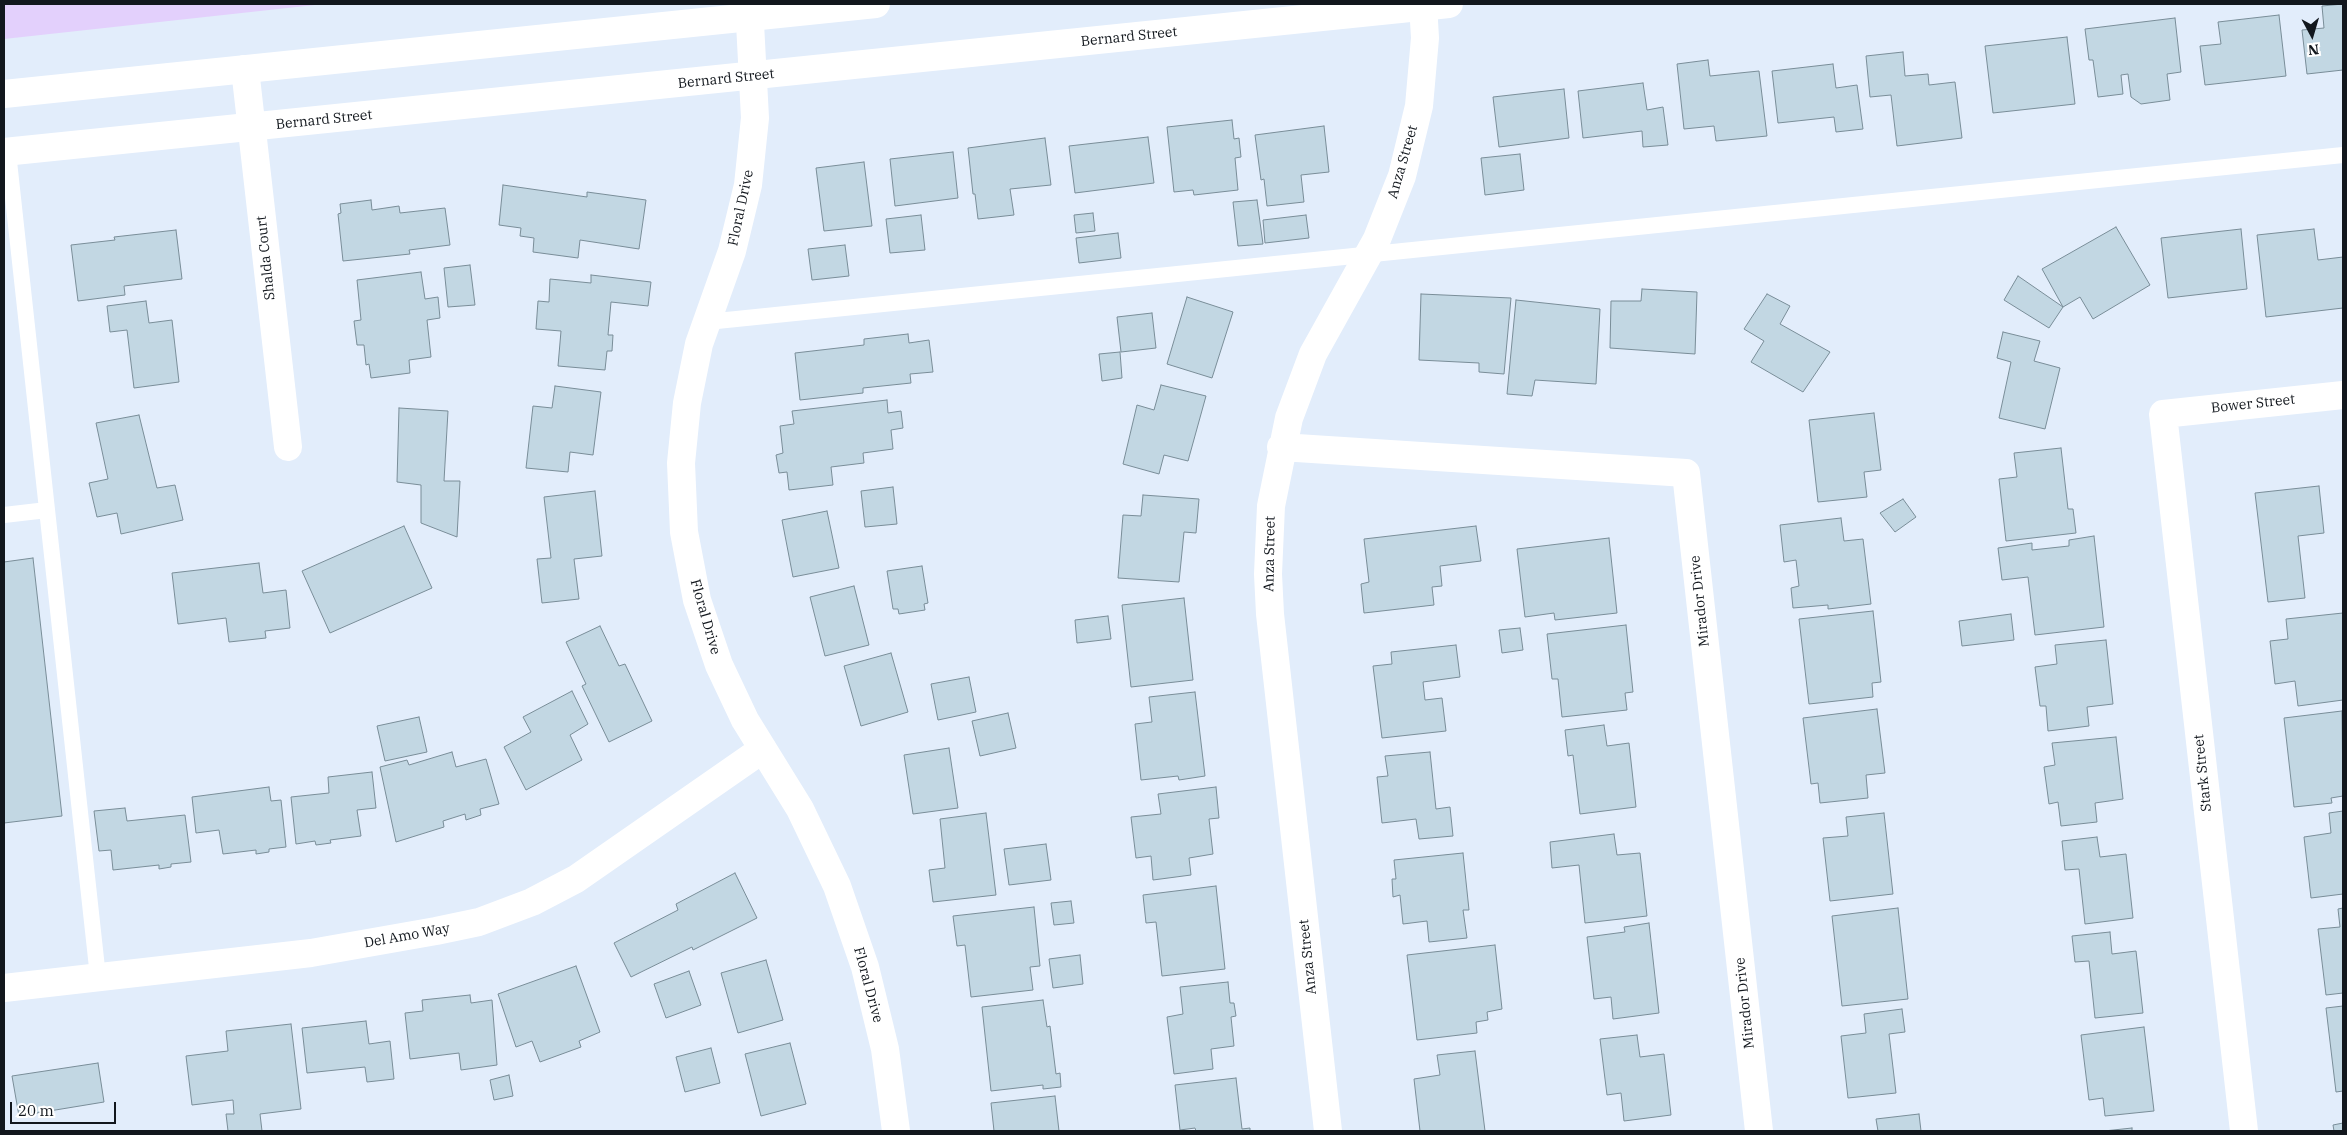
<!DOCTYPE html>
<html>
<head>
<meta charset="utf-8">
<style>
  body { margin:0 }
  #map { position:relative; width:2347px; height:1135px; overflow:hidden; background:#e2edfb; font-family:"IBM Plex Serif",serif }
  canvas { display:block }
  .frame { position:absolute; inset:0; border:5px solid #12171d; pointer-events:none }
  .north { position:absolute; left:2287px; top:10px; width:50px; height:50px; -webkit-text-stroke:4px #fff; paint-order:stroke; rotate:174deg; font-size:14px; font-weight:700; line-height:20px; text-align:center; color:#12171d }
  .north::after { content:''; display:block; margin:auto; width:18px; height:22px; background:#12171d; clip-path:polygon(50% 0,100% 100%,50% 72%,0 100%) }
  .scale { position:absolute; left:10px; top:1102px; width:106px; height:22px; box-sizing:border-box; border:2px solid #12171d; border-top:0; padding-left:6px; font-size:15px; line-height:18px; white-space:nowrap; color:#12171d; -webkit-text-stroke:4px #fff; paint-order:stroke }
</style>
</head>
<body>
<div id="map">
<canvas width="2347" height="1135"></canvas>
<div class="frame"></div>
<div class="north">N</div>
<div class="scale">20 m</div>
</div>
<script>
const ctx = document.querySelector('canvas').getContext('2d');
ctx.lineJoin = 'round';
function paint(path, color) { ctx.fillStyle = color; ctx.fill(path, 'evenodd'); }
const shape = rows => new Path2D(rows.map(r => 'M' + r).join(''));
function strokePath(path, color, width, dash) { ctx.strokeStyle = color; ctx.lineWidth = width; ctx.lineCap = dash ? 'butt' : 'round'; ctx.setLineDash(dash || []); ctx.stroke(path); }
function drawText(font, color, halo, rows, align = 'center') {
  ctx.font = font + ' "IBM Plex Serif",serif'; ctx.lineWidth = 4; ctx.setLineDash([]); ctx.textBaseline = 'middle'; ctx.strokeStyle = halo; ctx.fillStyle = color; for (const [text, x, y, turn = 0] of rows) {
    ctx.save(); ctx.translate(x, y); ctx.rotate((+turn || 0) * Math.PI / 180); ctx.textAlign = isNaN(turn) ? turn : align; if (halo) ctx.strokeText(text, 0, 0); ctx.fillText(text, 0, 0); ctx.restore();
  }
}
paint(shape([
  [4,4,324,4,4,39]
]), '#e3d0fc');
const building = shape([
  [2343,4,2343,70,2307,74,2302,30,2324,28,2322,6,2343,4],
  [2279,15,2286,76,2205,85,2200,46,2221,44,2218,22,2279,15],
  [2175,18,2181,72,2167,74,2170,100,2141,104,2131,97,2128,74,2121,75,2123,94,2098,97,2093,60,2089,60,2085,29,2175,18],
  [2067,37,2075,104,1993,113,1985,46,2067,37],
  [1903,52,1905,76,1928,74,1929,85,1955,82,1962,138,1897,146,1891,95,1870,97,1866,56,1903,52],
  [1708,60,1710,76,1759,71,1767,136,1716,141,1714,126,1684,129,1677,64,1708,60],
  [1833,64,1836,88,1857,85,1863,129,1836,132,1834,117,1778,123,1772,71,1833,64],
  [1643,83,1647,110,1663,107,1668,145,1643,147,1642,131,1583,138,1578,91,1643,83],
  [1564,89,1569,138,1499,147,1493,97,1564,89],
  [1232,120,1234,139,1239,138,1241,157,1235,158,1238,190,1194,195,1193,190,1174,192,1167,127,1232,120],
  [1324,126,1329,172,1301,175,1304,202,1267,206,1264,179,1261,180,1255,135,1324,126],
  [1148,137,1154,183,1075,193,1069,146,1148,137],
  [1045,138,1051,185,1010,189,1014,215,978,219,975,194,973,194,968,148,1045,138],
  [953,152,958,198,895,206,890,159,953,152],
  [1520,154,1524,190,1485,195,1481,158,1520,154],
  [864,162,872,226,824,231,816,168,864,162],
  [503,185,587,197,587,192,646,200,639,249,580,240,578,258,533,252,534,238,520,236,521,228,499,225,503,185],
  [371,200,372,210,399,206,400,213,445,208,450,245,409,250,410,254,343,261,338,214,341,213,340,204,371,200],
  [1257,200,1263,244,1238,246,1233,202,1257,200],
  [1093,213,1095,231,1076,233,1074,215,1093,213],
  [921,215,925,250,890,253,886,219,921,215],
  [1306,215,1309,238,1265,243,1263,220,1306,215],
  [2116,227,2150,285,2093,319,2080,297,2063,307,2042,269,2116,227],
  [2241,229,2247,289,2168,298,2161,238,2241,229],
  [2314,229,2318,260,2343,257,2343,308,2266,317,2257,235,2314,229],
  [176,230,182,279,124,286,125,295,78,301,71,245,115,240,114,237,176,230],
  [1118,233,1121,258,1079,263,1076,238,1118,233],
  [845,245,849,276,812,280,808,249,845,245],
  [470,265,475,305,448,307,444,268,470,265],
  [421,272,425,299,438,297,440,318,427,320,431,357,409,360,410,373,371,378,369,364,366,365,364,345,357,345,354,321,361,320,357,280,421,272],
  [591,275,651,282,648,306,611,302,608,335,613,335,612,351,607,351,605,370,558,366,561,331,536,329,538,301,549,302,550,279,591,283,591,275],
  [2018,276,2063,307,2049,328,2004,300,2018,276],
  [1642,289,1697,292,1695,354,1610,348,1611,301,1641,301,1642,289],
  [1421,294,1511,298,1504,374,1479,372,1479,363,1419,360,1421,294],
  [1767,294,1790,306,1780,324,1830,352,1803,392,1751,362,1764,341,1744,329,1767,294],
  [1187,297,1233,312,1212,378,1167,364,1187,297],
  [1516,300,1600,309,1596,384,1535,380,1532,396,1507,394,1516,300],
  [146,301,149,323,172,320,179,382,134,388,127,330,110,332,107,306,146,301],
  [1152,313,1156,348,1121,352,1117,317,1152,313],
  [2003,332,2040,341,2034,361,2060,368,2045,429,1999,418,2011,362,1997,358,2003,332],
  [908,334,909,343,929,340,933,372,910,374,911,383,863,388,863,393,800,400,795,353,864,345,864,339,908,334],
  [1120,352,1122,378,1102,381,1099,354,1120,352],
  [1161,385,1206,396,1188,461,1164,455,1159,474,1123,464,1137,405,1154,410,1161,385],
  [555,386,601,392,593,455,570,452,568,472,526,468,533,406,552,408,555,386],
  [887,400,888,413,901,411,903,428,891,430,893,449,863,453,864,463,831,467,833,485,789,490,787,472,779,473,776,455,783,453,780,426,794,424,792,411,887,400],
  [399,408,448,411,444,481,460,481,457,537,421,523,421,485,397,482,399,408],
  [1874,413,1881,470,1864,472,1867,497,1818,502,1809,420,1874,413],
  [139,415,157,488,175,485,183,520,121,534,117,513,97,517,89,483,108,479,96,423,139,415],
  [2061,448,2068,509,2073,509,2076,533,2006,541,1999,479,2017,477,2014,453,2061,448],
  [2319,486,2324,533,2298,536,2305,598,2268,602,2255,493,2319,486],
  [893,487,897,524,865,527,861,491,893,487],
  [595,491,602,556,574,559,579,599,542,603,537,559,551,558,544,497,595,491],
  [1143,495,1199,499,1196,533,1184,532,1179,582,1118,578,1123,515,1141,516,1143,495],
  [1903,499,1916,517,1895,532,1880,513,1903,499],
  [827,511,839,568,793,577,782,520,827,511],
  [1841,518,1844,541,1863,539,1871,604,1828,609,1828,605,1793,608,1791,588,1799,586,1796,560,1784,562,1780,525,1841,518],
  [404,526,432,588,330,633,302,571,404,526],
  [1476,526,1481,561,1440,566,1442,586,1432,587,1434,605,1364,613,1361,584,1369,582,1364,539,1476,526],
  [2094,536,2104,627,2035,635,2028,577,2002,580,1998,548,2032,543,2032,550,2069,546,2069,540,2094,536],
  [1609,538,1617,613,1555,620,1554,613,1525,617,1517,549,1609,538],
  [33,558,62,816,4,823,4,562,33,558],
  [259,563,263,593,286,590,290,628,265,631,266,638,229,642,226,618,178,624,172,573,259,563],
  [922,566,928,603,924,604,925,610,899,614,898,609,893,609,887,571,922,566],
  [854,586,869,645,825,656,810,597,854,586],
  [1184,598,1193,680,1131,687,1122,605,1184,598],
  [1873,611,1881,682,1872,683,1873,697,1809,704,1799,619,1873,611],
  [2343,613,2343,700,2298,706,2295,681,2275,684,2270,641,2288,639,2286,619,2343,613],
  [2011,614,2014,640,1962,646,1959,621,2011,614],
  [1108,616,1111,639,1077,643,1075,620,1108,616],
  [1626,625,1633,692,1625,693,1627,710,1562,717,1558,679,1552,679,1547,634,1626,625],
  [600,626,619,666,625,664,652,721,609,742,582,686,586,684,566,642,600,626],
  [1520,628,1523,650,1502,653,1499,630,1520,628],
  [2106,640,2113,704,2087,707,2089,726,2048,731,2046,706,2040,706,2035,667,2057,664,2055,645,2106,640],
  [1456,645,1460,677,1423,682,1425,700,1442,698,1446,731,1382,738,1373,666,1392,664,1391,652,1456,645],
  [891,653,908,712,861,726,844,666,891,653],
  [969,677,976,712,938,720,931,684,969,677],
  [572,691,588,724,570,735,582,760,526,790,504,747,531,732,523,717,572,691],
  [1195,692,1205,776,1179,780,1178,776,1141,780,1135,724,1152,722,1149,697,1195,692],
  [1877,709,1885,773,1866,775,1868,798,1820,803,1818,783,1811,784,1803,718,1877,709],
  [2342,711,2343,796,2331,798,2332,803,2294,807,2284,718,2342,711],
  [1008,713,1016,748,980,756,972,721,1008,713],
  [419,717,427,752,385,761,377,726,419,717],
  [1604,725,1607,746,1629,743,1636,807,1580,814,1573,755,1568,756,1565,730,1604,725],
  [2116,737,2123,799,2095,803,2097,822,2061,826,2058,802,2049,804,2044,767,2055,765,2052,743,2116,737],
  [949,748,958,808,913,814,904,755,949,748],
  [452,752,456,767,486,759,499,804,480,809,481,815,466,820,465,814,443,821,444,827,396,842,380,767,407,760,409,765,452,752],
  [1430,752,1436,809,1450,807,1453,836,1419,839,1416,819,1382,823,1377,777,1388,776,1385,756,1430,752],
  [372,772,376,808,357,810,361,836,330,840,331,843,316,845,315,841,296,844,291,797,329,793,328,777,372,772],
  [269,787,271,801,281,800,286,847,269,849,269,852,256,854,256,850,223,854,219,830,196,833,192,797,269,787],
  [1216,787,1219,818,1209,819,1213,854,1189,858,1191,875,1153,880,1151,856,1136,858,1131,817,1161,814,1158,794,1216,787],
  [125,808,127,821,185,815,191,862,171,864,171,867,159,869,159,865,113,870,111,850,99,851,94,811,125,808],
  [2343,811,2343,894,2311,898,2304,837,2331,833,2329,813,2343,811],
  [986,813,996,895,933,902,929,870,945,868,940,819,986,813],
  [1884,813,1893,894,1830,901,1823,838,1848,836,1846,817,1884,813],
  [1614,834,1617,855,1640,853,1647,916,1585,923,1579,865,1552,868,1550,842,1614,834],
  [2097,837,2100,857,2126,854,2133,918,2085,924,2079,869,2065,870,2062,841,2097,837],
  [1046,844,1051,880,1009,885,1004,849,1046,844],
  [1463,853,1469,910,1463,910,1467,938,1429,942,1427,921,1403,924,1400,895,1393,897,1392,879,1396,879,1394,860,1463,853],
  [735,873,757,918,693,950,692,947,631,977,614,943,678,910,676,904,735,873],
  [1216,886,1225,969,1162,976,1156,922,1146,923,1143,895,1216,886],
  [1071,901,1074,923,1054,925,1051,903,1071,901],
  [1034,907,1040,966,1030,967,1033,990,971,997,965,945,957,946,953,916,1034,907],
  [1898,908,1908,999,1842,1006,1832,916,1898,908],
  [2343,908,2343,993,2326,995,2318,929,2340,927,2338,909,2343,908],
  [1649,923,1659,1013,1613,1019,1611,997,1594,999,1587,937,1625,932,1624,927,1649,923],
  [2110,932,2112,954,2136,951,2143,1013,2095,1018,2089,961,2075,962,2072,936,2110,932],
  [1495,945,1502,1009,1487,1012,1488,1020,1476,1022,1477,1033,1417,1040,1407,955,1495,945],
  [1080,955,1083,984,1053,988,1049,959,1080,955],
  [766,960,783,1020,738,1033,721,973,766,960],
  [576,966,600,1032,579,1041,581,1047,540,1062,532,1041,516,1047,498,994,576,966],
  [689,971,701,1005,666,1018,654,984,689,971],
  [1228,982,1230,1003,1234,1003,1236,1016,1231,1017,1234,1046,1211,1049,1213,1069,1174,1074,1167,1017,1183,1014,1180,987,1228,982],
  [470,995,471,1003,492,1000,497,1065,461,1070,459,1053,410,1059,405,1013,423,1011,422,1000,470,995],
  [1043,1000,1047,1027,1050,1026,1056,1074,1060,1073,1061,1087,1043,1089,1043,1085,991,1091,982,1007,1043,1000],
  [2343,1006,2343,1091,2336,1092,2326,1008,2343,1006],
  [1902,1009,1905,1032,1889,1034,1896,1093,1848,1098,1841,1036,1866,1033,1864,1014,1902,1009],
  [366,1021,369,1044,390,1041,394,1079,367,1082,365,1067,307,1073,302,1028,366,1021],
  [291,1024,301,1109,260,1114,262,1131,228,1131,226,1114,234,1114,233,1100,192,1105,186,1056,228,1051,226,1031,291,1024],
  [2144,1027,2154,1111,2105,1116,2103,1098,2089,1100,2081,1035,2144,1027],
  [1637,1035,1640,1057,1664,1054,1671,1115,1624,1121,1621,1093,1607,1095,1600,1039,1637,1035],
  [790,1043,806,1104,761,1116,745,1054,790,1043],
  [711,1048,720,1083,685,1092,676,1057,711,1048],
  [1475,1051,1485,1131,1420,1131,1414,1079,1440,1075,1437,1055,1475,1051],
  [98,1063,104,1102,19,1116,12,1076,98,1063],
  [509,1075,513,1096,494,1100,490,1080,509,1075],
  [1236,1078,1242,1129,1250,1128,1250,1131,1196,1131,1195,1128,1180,1130,1175,1085,1236,1078],
  [1055,1096,1059,1131,994,1131,991,1103,1055,1096],
  [1919,1114,1921,1131,1878,1131,1876,1119,1919,1114],
  [2343,1123,2343,1131,2334,1131,2333,1125,2343,1123],
  [2132,1128,2132,1131,2104,1131,2132,1128]
]);
paint(building, '#c2d7e3');
strokePath(building, '#798d98', 1);
strokePath(shape([
  [8,152,98,977],
  [707,322,2343,155],
  [4,515,47,510]
]), '#fff', 16);
strokePath(shape([
  [749,4,755,118,748,185,732,251,699,344,687,403,681,463,684,532,697,600,719,665,745,720,800,809,837,886,865,967,885,1049,896,1131],
  [245,69,288,447],
  [1281,447,1686,473,1759,1131],
  [4,988,311,953,436,931,479,922,532,902,576,879,763,749],
  [1328,1131,1270,614,1268,574,1271,506,1289,418,1313,354,1377,239,1402,176,1419,106,1425,38,1423,4],
  [2244,1131,2163,414,2343,395]
]), '#fff', 28);
strokePath(shape([
  [4,94,876,4],
  [4,152,1449,4]
]), '#fff', 28);
drawText('14px', '#12171d', '#fff', [
  ["Bernard Street",1129,37,-6],
  ["Bernard Street",726,79,-6],
  ["Bernard Street",324,120,-6],
  ["Anza Street",1403,162,-74],
  ["Floral Drive",741,208,-78],
  ["Shalda Court",266,258,-96],
  ["Bower Street",2253,404,-6],
  ["Anza Street",1270,554,-89],
  ["Mirador Drive",1700,601,-96],
  ["Floral Drive",705,617,74],
  ["Stark Street",2203,773,-96],
  ["Del Amo Way",407,936,-10],
  ["Anza Street",1308,957,-96],
  ["Floral Drive",868,985,75],
  ["Mirador Drive",1745,1003,-96]
]);
</script>
</body>
</html>
